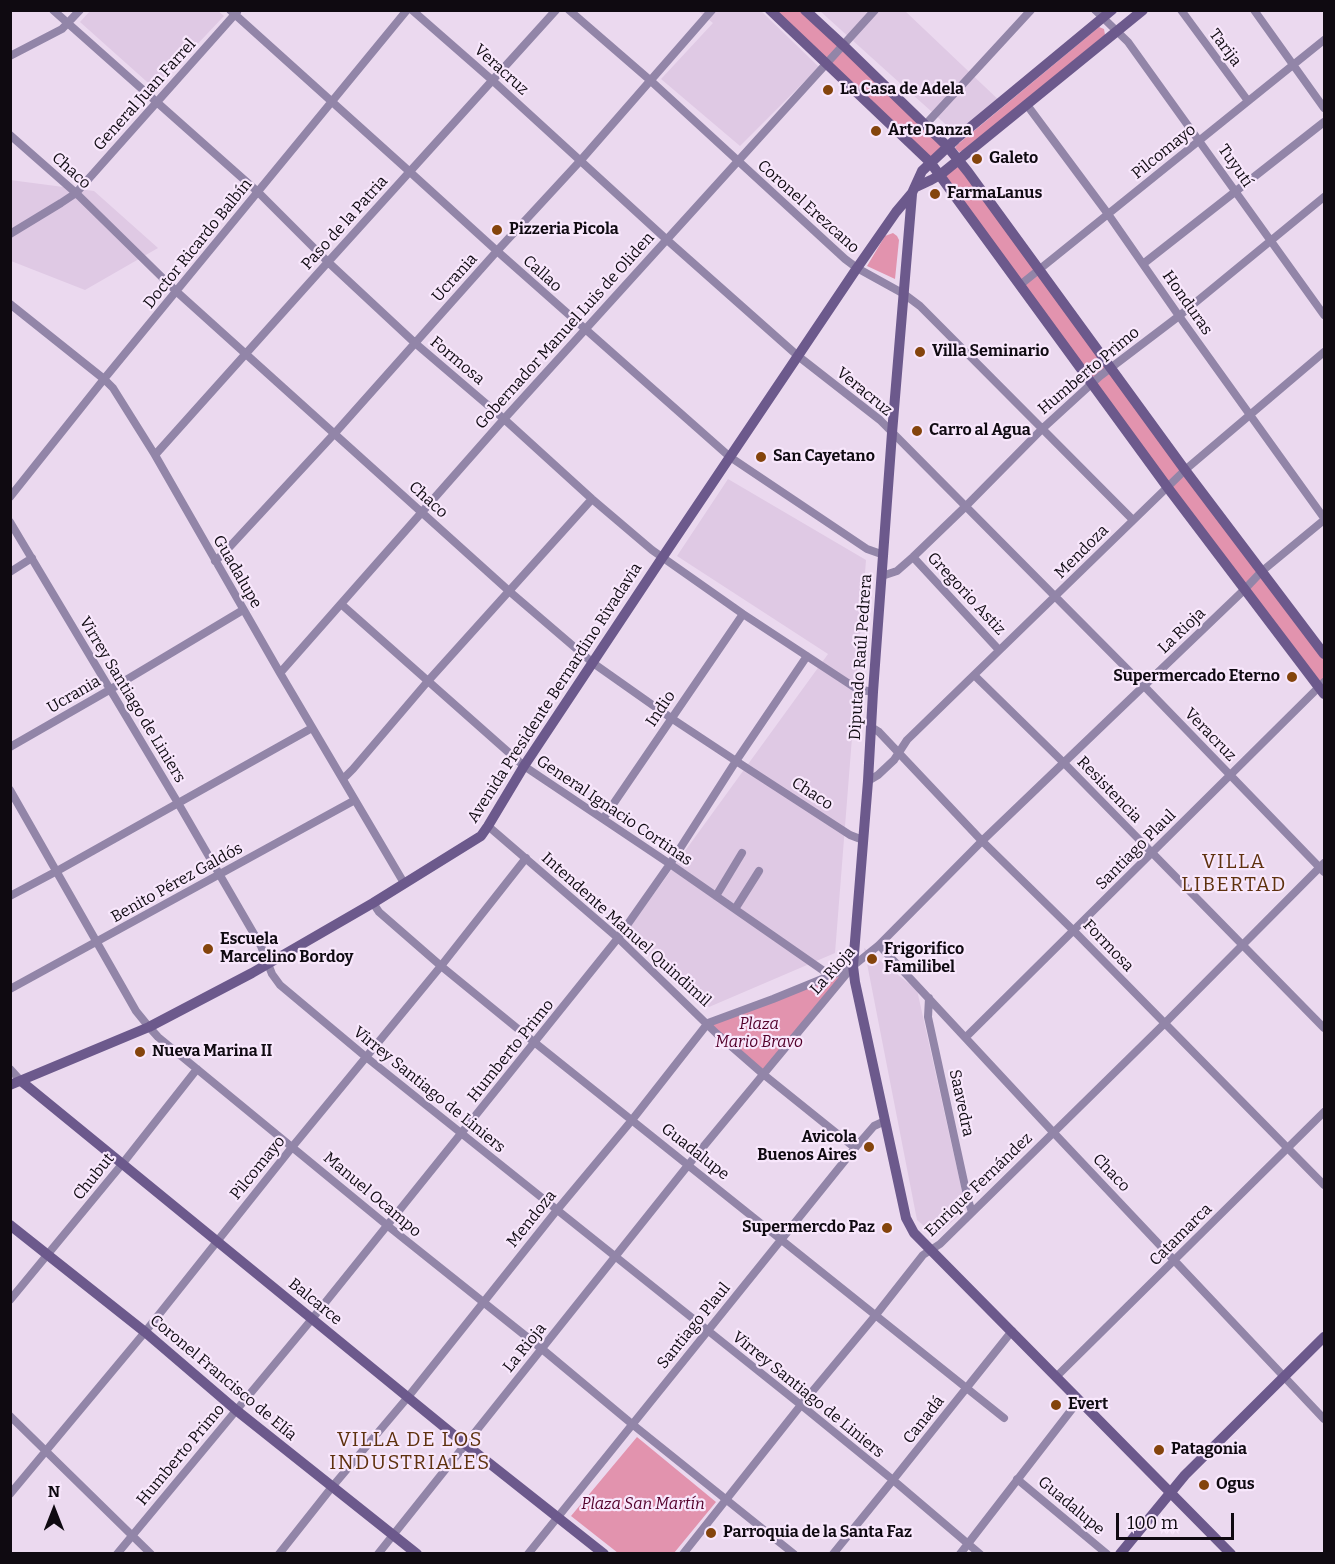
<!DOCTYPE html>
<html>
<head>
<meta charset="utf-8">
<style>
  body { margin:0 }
  #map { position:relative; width:1335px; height:1564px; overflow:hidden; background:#ebd9ef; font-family:Bitter,serif }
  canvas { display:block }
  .frame { position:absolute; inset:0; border:12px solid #0f0a11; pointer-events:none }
  .north { position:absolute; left:24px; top:1480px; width:60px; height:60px; -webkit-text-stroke:4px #f8e7fc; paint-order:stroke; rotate:0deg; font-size:16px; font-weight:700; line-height:24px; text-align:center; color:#0f0a11 }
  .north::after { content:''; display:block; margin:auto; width:21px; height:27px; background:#0f0a11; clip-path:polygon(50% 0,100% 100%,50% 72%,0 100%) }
  .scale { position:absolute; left:1116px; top:1513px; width:118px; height:27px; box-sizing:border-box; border:3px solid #0f0a11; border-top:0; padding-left:8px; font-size:18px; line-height:21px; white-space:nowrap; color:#0f0a11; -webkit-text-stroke:4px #f8e7fc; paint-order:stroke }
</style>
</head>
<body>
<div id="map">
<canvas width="1335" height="1564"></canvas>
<div class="frame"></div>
<div class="north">N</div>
<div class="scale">100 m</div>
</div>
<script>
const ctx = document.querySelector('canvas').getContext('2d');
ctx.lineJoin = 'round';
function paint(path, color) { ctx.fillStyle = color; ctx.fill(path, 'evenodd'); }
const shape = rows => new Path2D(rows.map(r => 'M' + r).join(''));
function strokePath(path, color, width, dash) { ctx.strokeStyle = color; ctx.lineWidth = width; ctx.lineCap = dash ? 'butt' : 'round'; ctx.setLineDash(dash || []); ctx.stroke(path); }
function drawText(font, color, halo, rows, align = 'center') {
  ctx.font = font + ' Bitter,serif'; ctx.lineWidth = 4.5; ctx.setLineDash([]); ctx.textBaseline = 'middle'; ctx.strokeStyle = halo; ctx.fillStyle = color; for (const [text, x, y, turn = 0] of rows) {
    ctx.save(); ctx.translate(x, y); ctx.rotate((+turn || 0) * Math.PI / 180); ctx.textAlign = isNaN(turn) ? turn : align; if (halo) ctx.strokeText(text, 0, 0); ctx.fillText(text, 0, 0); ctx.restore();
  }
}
paint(shape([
  [90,11,217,10,224,16,155,89,80,22],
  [698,11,761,11,819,67,740,146,661,79,713,23],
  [820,11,905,11,1004,105,963,140],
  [10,180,94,191,158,248,85,290,11,261],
  [728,479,866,560,835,953,709,1007,624,935,828,654,677,556],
  [864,948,917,990,966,1209,936,1236,917,1220]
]), '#dfc9e4');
paint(shape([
  [770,11,805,11,947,146,930,162],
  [1099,27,1104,29,1105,35,963,151,959,152,955,148,957,145],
  [959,160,1324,654,1324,694,940,175],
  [893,233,897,236,899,240,895,279,867,266,885,236],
  [853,966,763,1074,708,1023],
  [637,1437,716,1502,674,1553,618,1553,571,1516]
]), '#e293ae');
strokePath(shape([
  [53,10,258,192,328,262,415,343,504,419,592,499,652,550,743,614,857,689,873,692],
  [230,10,410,172,497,251,730,457,867,549,884,555],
  [412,10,492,80,666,239,798,356,880,420,1144,686,1324,872],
  [569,10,651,81,845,259,857,268,904,294,920,306,1133,520],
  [1095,10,1128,42,1324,315],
  [1181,10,1248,101],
  [1254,10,1324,108],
  [10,56,62,29,80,10],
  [1027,105,1108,214,1179,316,1324,518],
  [926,124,1031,10],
  [10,135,76,193,177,292,509,591,593,663,671,718,736,761,850,835,863,840],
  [10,234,61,203,76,193,237,12],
  [1143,264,1324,122],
  [1020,285,1324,40],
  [10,304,104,379,113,388,155,455,280,673,404,883],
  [155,455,328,262,556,10],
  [10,497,104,379,407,10],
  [10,522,178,803,261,946,272,974,280,985,366,1057,801,1405,893,1480,980,1554],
  [913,557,999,650],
  [215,561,223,554,335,433,497,251,581,160,712,10],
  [10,572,32,558],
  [882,576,897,571,913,557,965,507,1042,429,1100,376,1179,316,1324,197],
  [341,604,524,766,670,864,831,976],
  [280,673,504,419,875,10],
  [974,675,1064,763,1324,1028],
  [871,727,879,732,982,841,1074,931,1324,1185],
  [10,747,111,689,243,610],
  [343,779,353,769,428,681,592,499],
  [868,781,878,775,894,760,907,740,1185,470,1324,352],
  [10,790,136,1011,149,1027,158,1037,388,1226,542,1349,632,1424,794,1554],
  [603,819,743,614],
  [488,826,618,938,716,1033,763,1074,855,1148],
  [10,896,57,871,312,728],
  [716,896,742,853],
  [373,903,379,912,441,966,534,1042,1004,1418],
  [735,909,759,871],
  [879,945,1053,1132,1324,1419],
  [10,989,355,800],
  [929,998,928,1017,968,1200,972,1212],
  [966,1037,1324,682],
  [10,1069,21,1081],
  [10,1300,123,1163,197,1069],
  [1057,1376,1324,1112],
  [10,1416,151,1554],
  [1017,1479,1107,1554],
  [10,1494,145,1332,293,1146,441,966,526,858],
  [117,1554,312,1319,618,938,670,864,736,761,807,656],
  [279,1554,332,1487,408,1397,557,1210,632,1120,708,1023,773,999,849,968],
  [378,1554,689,1164,853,966,879,945,982,841,1244,590,1261,572,1324,520],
  [528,1554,855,1148,874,1126,885,1121],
  [683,1554,801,1405,875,1316,923,1255,940,1244,1164,1024,1324,863],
  [833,1554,893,1480,1012,1331],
  [960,1554,1079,1400]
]), '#9285a8', 8);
strokePath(shape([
  [770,10,930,162,1168,488,1324,694],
  [805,10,844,46,947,146,968,172,1185,470,1324,654],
  [916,187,931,180,940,175,1143,10],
  [912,194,892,433,873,692,868,781,853,966,855,982,906,1218,914,1233,1231,1554],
  [21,1081,465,1444,604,1554],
  [10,1085,149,1027,252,973,373,903,481,836,488,826,524,766,662,558,857,268,896,212,912,193,922,171,956,139,1112,10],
  [10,1225,145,1332,236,1410,417,1554],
  [1120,1554,1185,1475,1324,1337]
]), '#6c598c', 10);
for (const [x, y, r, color] of [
  [828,90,6,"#84440c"],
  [876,131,6,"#84440c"],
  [977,159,6,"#84440c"],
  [935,194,6,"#84440c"],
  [497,230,6,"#84440c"],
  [920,352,6,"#84440c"],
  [917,431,6,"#84440c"],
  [761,457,6,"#84440c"],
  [1292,677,6,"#84440c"],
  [208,949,6,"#84440c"],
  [872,959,6,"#84440c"],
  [140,1052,6,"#84440c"],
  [869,1147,6,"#84440c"],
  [887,1228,6,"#84440c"],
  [1056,1405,6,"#84440c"],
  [1159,1450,6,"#84440c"],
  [1204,1485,6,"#84440c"],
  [711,1533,6,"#84440c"]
]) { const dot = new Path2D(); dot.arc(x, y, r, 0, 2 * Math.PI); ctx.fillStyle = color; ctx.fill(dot); strokePath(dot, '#f8e7fc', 2); }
drawText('16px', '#0f0a11', '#f8e7fc', [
  ["Tarija",1225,48,53],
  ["Veracruz",501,70,42],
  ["General Juan Farrel",145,95,-48],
  ["Pilcomayo",1164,152,-39],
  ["Tuyutí",1235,166,55],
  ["Chaco",71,171,42],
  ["Coronel Erezcano",808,207,42],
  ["Paso de la Patria",345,223,-48],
  ["Doctor Ricardo Balbín",198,244,-51],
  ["Callao",542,274,42],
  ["Ucrania",455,278,-48],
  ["Honduras",1187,303,55],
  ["Gobernador Manuel Luis de Oliden",565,331,-48],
  ["Formosa",457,361,40],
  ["Humberto Primo",1089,371,-40],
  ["Veracruz",864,392,39],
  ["Chaco",428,500,42],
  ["Mendoza",1082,552,-45],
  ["Guadalupe",237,572,60],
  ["Gregorio Astiz",966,594,47],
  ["La Rioja",1182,631,-44],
  ["Diputado Raúl Pedrera",861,657,-86],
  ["Avenida Presidente Bernardino Rivadavia",555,693,-57],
  ["Ucrania",74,695,-30],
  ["Virrey Santiago de Liniers",132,700,59],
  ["Indio",661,709,-56],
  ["Veracruz",1210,735,46],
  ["Resistencia",1109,790,46],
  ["Chaco",812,794,33],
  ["General Ignacio Cortinas",614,811,34],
  ["Santiago Plaul",1136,850,-45],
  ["Benito Pérez Galdós",177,883,-29],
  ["Intendente Manuel Quindimil",626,930,42],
  ["Formosa",1108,946,46],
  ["La Rioja",833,971,-48],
  ["Humberto Primo",511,1051,-51],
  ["Virrey Santiago de Liniers",429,1090,39],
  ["Saavedra",961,1103,78],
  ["Guadalupe",695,1152,38],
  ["Pilcomayo",258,1168,-51],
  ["Chaco",1111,1173,46],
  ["Chubut",94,1177,-51],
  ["Enrique Fernández",979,1185,-44],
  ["Manuel Ocampo",372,1195,40],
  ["Mendoza",532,1219,-51],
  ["Catamarca",1181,1235,-45],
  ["Balcarce",315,1302,39],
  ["Santiago Plaul",694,1326,-51],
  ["La Rioja",525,1348,-51],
  ["Coronel Francisco de Elía",223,1378,40],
  ["Virrey Santiago de Liniers",808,1395,39],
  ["Canadá",924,1420,-52],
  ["Humberto Primo",181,1455,-50],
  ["Guadalupe",1071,1506,40]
]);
drawText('bold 16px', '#0f0a11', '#f8e7fc', [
  ["La Casa de Adela",840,90],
  ["Arte Danza",888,131],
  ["Galeto",989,159],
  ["FarmaLanus",947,194],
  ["Pizzeria Picola",509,230],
  ["Villa Seminario",932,352],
  ["Carro al Agua",929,431],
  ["San Cayetano",773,457],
  ["Supermercado Eterno",1280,677,"right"],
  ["Escuela",220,940],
  ["Marcelino Bordoy",220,958],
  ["Frigorifico",884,950],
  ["Familibel",884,968],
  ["Nueva Marina II",152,1052],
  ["Avicola",857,1138,"right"],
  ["Buenos Aires",857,1156,"right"],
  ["Supermercdo Paz",875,1228,"right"],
  ["Evert",1068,1405],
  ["Patagonia",1171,1450],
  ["Ogus",1216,1485],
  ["Parroquia de la Santa Faz",723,1533]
], 'left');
drawText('italic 16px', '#53002a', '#f8e7fc', [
  ["Plaza",759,1025],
  ["Mario Bravo",759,1043],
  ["Plaza San Martín",643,1505]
]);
ctx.letterSpacing = '1.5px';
drawText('20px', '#5e310e', '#f8e7fc', [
  ["VILLA",1234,862],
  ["LIBERTAD",1234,885],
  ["VILLA DE LOS",410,1440],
  ["INDUSTRIALES",410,1463]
]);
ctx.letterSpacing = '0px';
</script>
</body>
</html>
